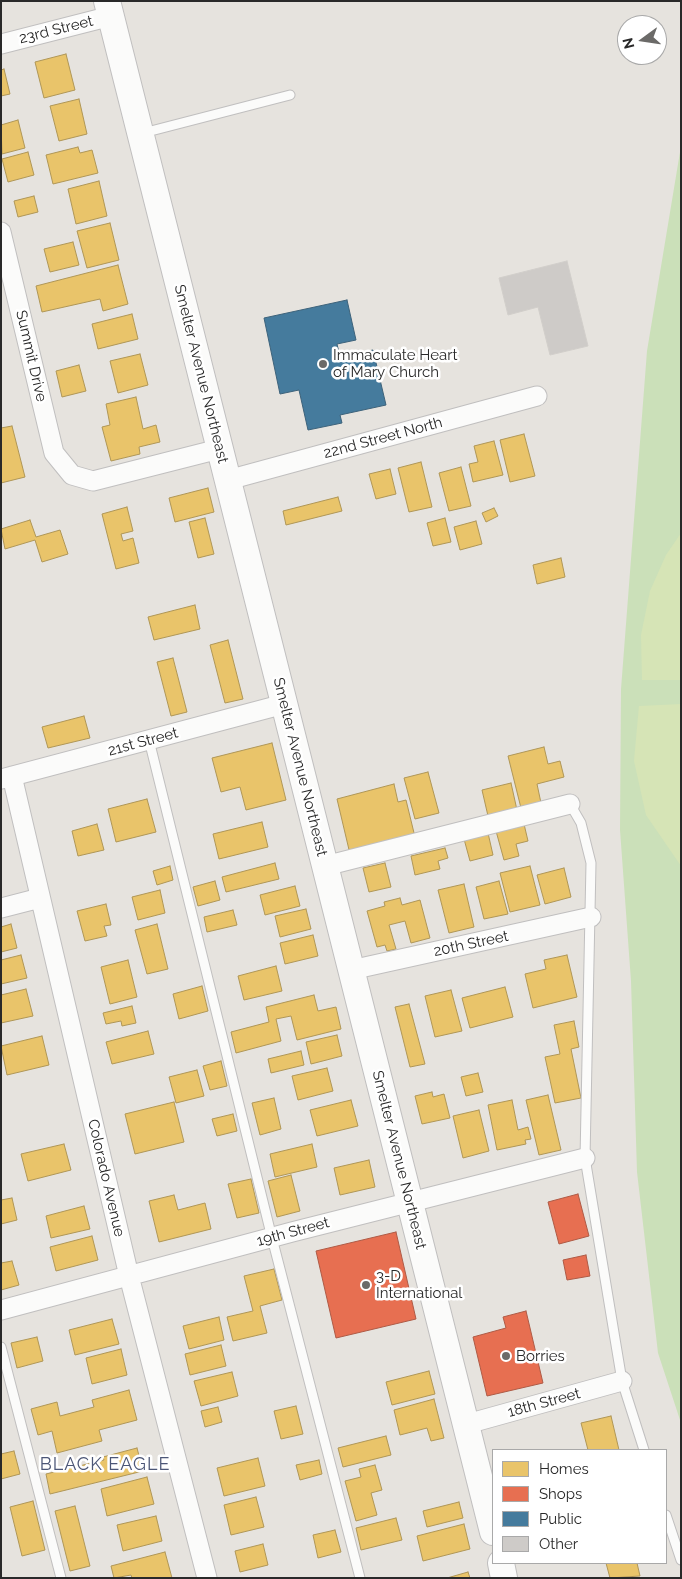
<!DOCTYPE html>
<html>
<head>
<meta charset="utf-8">
<style>
  body { margin:0 }
  #map { position:relative; width:682px; height:1579px; overflow:hidden; background:#e6e3de; font-family:Raleway,sans-serif }
  canvas { display:block }
  .frame { position:absolute; inset:0; border:2px solid #292929; pointer-events:none }
  .legend { position:absolute; left:492px; top:1449px; width:175px; height:115px; box-sizing:border-box; background:#fff; border:1px solid #a9a9a9; margin:0; padding:6px 9px; list-style:none; font-size:15px; color:#292929 }
  .legend li { display:flex; align-items:center; gap:10px; height:25px }
  .legend b { width:25px; border:1px solid #a9a9a9 }
  .north { position:absolute; left:617px; top:15px; width:50px; height:50px; box-sizing:border-box; background:#fff; border:1px solid #a9a9a9; border-radius:50%; rotate:256deg; font-size:14px; font-weight:700; line-height:20px; text-align:center; color:#292929 }
  .north::after { content:''; display:block; margin:auto; width:18px; height:22px; background:#6b6a68; clip-path:polygon(50% 0,100% 100%,50% 72%,0 100%) }
</style>
</head>
<body>
<div id="map">
<canvas width="682" height="1579"></canvas>
<div class="frame"></div>
<ul class="legend">
<li><b style="height:14px;background:#e9c46a"></b>Homes</li>
<li><b style="height:14px;background:#e76f51"></b>Shops</li>
<li><b style="height:14px;background:#457b9d"></b>Public</li>
<li><b style="height:14px;background:#cecbc8"></b>Other</li>
</ul>
<div class="north">N</div>
</div>
<script>
const ctx = document.querySelector('canvas').getContext('2d');
ctx.lineJoin = 'round';
function paint(path, color) { ctx.fillStyle = color; ctx.fill(path, 'evenodd'); }
const shape = rows => new Path2D(rows.map(r => 'M' + r).join(''));
function strokePath(path, color, width, dash) { ctx.strokeStyle = color; ctx.lineWidth = width; ctx.lineCap = dash ? 'butt' : 'round'; ctx.setLineDash(dash || []); ctx.stroke(path); }
function drawText(font, color, halo, rows, align = 'center') {
  ctx.font = font + ' Raleway,sans-serif'; ctx.lineWidth = 5; ctx.setLineDash([]); ctx.textBaseline = 'middle'; ctx.strokeStyle = halo; ctx.fillStyle = color; for (const [text, x, y, turn = 0] of rows) {
    ctx.save(); ctx.translate(x, y); ctx.rotate((+turn || 0) * Math.PI / 180); ctx.textAlign = isNaN(turn) ? turn : align; if (halo) ctx.strokeText(text, 0, 0); ctx.fillText(text, 0, 0); ctx.restore();
  }
}
paint(shape([
  [681,146,681,1423,658,1353,637,1172,631,981,620,830,621,689,647,351]
]), '#cbe0b9');
paint(shape([
  [681,533,681,680,642,680,641,635,650,591,666,555],
  [681,704,681,866,646,815,634,761,639,706]
]), '#d6e4b6');
const homes = shape([
  [66,54,75,90,44,98,35,62,66,54],
  [4,69,10,94,1,96,1,70,4,69],
  [79,99,87,134,59,141,50,106,79,99],
  [18,120,25,148,2,154,1,125,18,120],
  [78,147,80,153,92,150,98,173,53,184,46,155,78,147],
  [28,152,34,175,8,182,2,159,28,152],
  [99,181,107,216,76,224,68,189,99,181],
  [34,196,38,212,18,217,14,201,34,196],
  [110,223,119,260,87,268,77,231,110,223],
  [73,242,79,265,50,272,44,249,73,242],
  [118,265,128,304,103,311,100,299,42,312,36,286,118,265],
  [132,314,138,339,98,349,92,324,132,314],
  [140,354,148,385,118,393,110,361,140,354],
  [79,365,86,391,62,397,56,371,79,365],
  [136,397,143,429,156,425,160,442,139,447,140,454,111,461,102,427,110,425,106,404,136,397],
  [12,426,25,477,1,483,1,428,12,426],
  [524,434,535,476,510,482,500,440,524,434],
  [494,441,503,475,473,482,469,464,478,462,474,446,494,441],
  [421,462,432,507,409,512,398,468,421,462],
  [461,467,471,506,449,511,439,473,461,467],
  [390,469,396,494,376,499,369,474,390,469],
  [208,488,214,512,175,522,169,498,208,488],
  [338,497,342,511,286,525,283,511,338,497],
  [127,507,133,531,121,534,123,541,133,538,139,563,116,569,102,514,127,507],
  [494,508,498,516,486,522,482,513,494,508],
  [205,518,214,554,198,558,189,522,205,518],
  [445,518,451,542,433,546,427,523,445,518],
  [30,520,36,537,60,530,68,554,42,562,35,540,5,549,1,529,30,520],
  [476,521,482,544,460,550,454,527,476,521],
  [561,558,565,577,537,584,533,565,561,558],
  [195,605,200,629,154,640,148,617,195,605],
  [228,640,243,699,225,703,210,645,228,640],
  [173,658,187,712,171,716,157,662,173,658],
  [84,716,90,738,48,748,42,727,84,716],
  [272,743,286,800,246,810,240,787,221,792,212,758,272,743],
  [544,747,548,764,560,761,564,777,537,784,541,803,521,808,508,756,544,747],
  [428,772,439,813,415,819,404,778,428,772],
  [511,783,517,810,488,816,482,790,511,783],
  [394,784,398,802,406,800,415,837,350,854,337,799,394,784],
  [147,799,156,832,116,842,108,809,147,799],
  [262,822,268,847,219,859,213,834,262,822],
  [97,824,104,850,78,856,72,831,97,824],
  [524,824,528,841,516,844,519,856,504,860,496,831,524,824],
  [488,833,493,855,470,861,464,839,488,833],
  [445,848,448,858,438,861,440,869,415,875,411,856,445,848],
  [275,863,279,879,226,892,222,877,275,863],
  [385,863,391,887,369,892,363,868,385,863],
  [170,866,173,880,157,885,153,871,170,866],
  [530,866,540,905,510,912,500,873,530,866],
  [564,868,571,897,545,904,537,875,564,868],
  [215,881,220,900,198,906,193,887,215,881],
  [499,881,508,914,484,919,476,887,499,881],
  [464,884,474,927,449,933,438,890,464,884],
  [295,886,300,906,265,915,260,895,295,886],
  [160,890,165,913,138,920,132,897,160,890],
  [400,898,402,905,420,900,430,938,411,943,405,921,389,925,396,949,387,951,385,945,377,947,367,911,385,906,384,902,400,898],
  [106,904,111,925,104,926,107,936,85,941,77,911,106,904],
  [306,909,311,929,280,937,275,916,306,909],
  [233,910,237,925,207,932,204,917,233,910],
  [11,924,17,948,1,952,1,927,11,924],
  [157,924,168,969,147,974,135,930,157,924],
  [313,935,318,956,285,964,280,943,313,935],
  [21,955,27,978,1,984,1,960,21,955],
  [567,955,577,997,533,1008,525,974,546,969,544,960,567,955],
  [128,960,137,997,110,1004,101,967,128,960],
  [276,966,282,991,244,1000,238,976,276,966],
  [202,986,208,1011,179,1019,173,994,202,986],
  [505,987,513,1017,470,1028,462,998,505,987],
  [26,989,33,1016,1,1023,1,995,26,989],
  [451,990,462,1031,435,1037,425,996,451,990],
  [314,995,318,1011,336,1007,341,1029,297,1040,291,1016,276,1019,281,1041,236,1053,231,1032,269,1022,266,1007,314,995],
  [409,1004,425,1064,410,1067,395,1007,409,1004],
  [132,1006,136,1023,122,1026,121,1021,106,1024,103,1013,132,1006],
  [574,1021,579,1047,571,1049,581,1098,555,1103,545,1057,560,1054,554,1025,574,1021],
  [148,1031,154,1054,112,1064,106,1042,148,1031],
  [337,1035,342,1056,311,1064,306,1042,337,1035],
  [42,1036,49,1065,7,1075,1,1046,42,1036],
  [301,1051,304,1065,271,1073,268,1059,301,1051],
  [221,1061,227,1086,210,1090,203,1066,221,1061],
  [327,1068,333,1091,298,1100,292,1076,327,1068],
  [197,1070,204,1096,176,1103,169,1077,197,1070],
  [478,1073,483,1092,466,1096,461,1077,478,1073],
  [432,1092,433,1097,444,1094,450,1118,422,1124,415,1096,432,1092],
  [548,1095,561,1150,539,1155,526,1100,548,1095],
  [274,1098,281,1129,260,1135,252,1103,274,1098],
  [351,1100,358,1126,317,1136,310,1110,351,1100],
  [512,1100,518,1130,528,1127,531,1139,525,1140,526,1144,497,1150,488,1105,512,1100],
  [174,1102,184,1142,135,1154,125,1114,174,1102],
  [479,1110,489,1151,463,1158,453,1116,479,1110],
  [233,1114,237,1131,217,1136,212,1119,233,1114],
  [64,1144,71,1170,28,1181,21,1154,64,1144],
  [312,1144,317,1167,275,1177,270,1154,312,1144],
  [369,1160,375,1187,340,1195,334,1168,369,1160],
  [291,1175,300,1211,277,1217,268,1181,291,1175],
  [251,1179,259,1213,237,1218,228,1184,251,1179],
  [174,1195,178,1210,205,1203,211,1229,159,1242,149,1201,174,1195],
  [12,1198,17,1220,1,1224,1,1200,12,1198],
  [84,1206,90,1229,51,1238,46,1216,84,1206],
  [92,1236,98,1260,56,1271,50,1247,92,1236],
  [12,1261,19,1285,1,1290,1,1263,12,1261],
  [274,1269,282,1300,260,1306,267,1333,233,1341,227,1317,253,1311,244,1276,274,1269],
  [219,1317,224,1340,189,1349,183,1326,219,1317],
  [112,1319,119,1344,75,1355,69,1330,112,1319],
  [37,1337,43,1361,17,1368,11,1343,37,1337],
  [221,1345,226,1366,190,1375,185,1354,221,1345],
  [121,1349,127,1375,92,1384,86,1358,121,1349],
  [429,1371,435,1394,392,1405,386,1382,429,1371],
  [232,1372,238,1396,201,1406,194,1381,232,1372],
  [129,1390,137,1420,99,1430,102,1441,57,1453,52,1431,38,1435,31,1409,57,1402,60,1416,94,1407,92,1400,129,1390],
  [434,1399,444,1438,431,1441,427,1428,400,1435,394,1410,434,1399],
  [296,1406,303,1434,281,1439,274,1411,296,1406],
  [218,1407,222,1422,205,1427,201,1411,218,1407],
  [611,1416,619,1450,588,1450,581,1423,611,1416],
  [386,1436,391,1455,343,1467,338,1448,386,1436],
  [137,1448,143,1471,50,1494,46,1474,104,1460,103,1457,137,1448],
  [14,1451,20,1474,1,1479,1,1454,14,1451],
  [258,1458,265,1486,224,1496,217,1468,258,1458],
  [319,1460,322,1474,300,1480,296,1465,319,1460],
  [375,1465,382,1490,371,1493,377,1515,356,1521,345,1481,361,1477,359,1469,375,1465],
  [147,1477,154,1504,107,1516,101,1489,147,1477],
  [256,1497,264,1527,231,1535,224,1505,256,1497],
  [33,1501,45,1550,22,1556,10,1507,33,1501],
  [459,1502,463,1518,427,1527,423,1511,459,1502],
  [75,1506,90,1566,70,1571,55,1511,75,1506],
  [156,1516,162,1541,123,1551,117,1525,156,1516],
  [396,1518,402,1540,361,1550,356,1528,396,1518],
  [464,1524,470,1549,423,1561,417,1536,464,1524],
  [335,1530,341,1552,318,1558,313,1535,335,1530],
  [263,1544,268,1565,240,1572,235,1551,263,1544],
  [165,1552,172,1578,132,1578,131,1575,114,1578,111,1566,165,1552],
  [606,1563,637,1563,640,1576,610,1578,606,1563],
  [468,1572,470,1578,447,1578,468,1572]
]);
paint(homes, '#e9c46a');
strokePath(homes, '#af9656', 1);
const shops = shape([
  [578,1194,589,1236,559,1244,548,1202,578,1194],
  [396,1232,416,1319,336,1338,316,1251,396,1232],
  [586,1255,590,1276,567,1280,563,1260,586,1255],
  [526,1311,543,1383,487,1396,473,1337,506,1328,503,1317,526,1311]
]);
paint(shops, '#e76f51');
strokePath(shops, '#ae5a45', 1);
const public = shape([
  [347,300,356,340,337,344,340,357,373,350,386,405,340,415,342,423,308,430,299,390,280,394,264,318,347,300]
]);
paint(public, '#457b9d');
strokePath(public, '#3d627a', 1);
const building = shape([
  [567,261,588,346,550,355,538,307,508,315,499,278,567,261]
]);
paint(building, '#cecbc8');
strokePath(building, '#d1ceca', 1);
const lane = shape([
  [143,133,290,95],
  [149,740,272,1238,360,1578],
  [570,804,581,823,591,863,585,1158,622,1381,644,1450],
  [1,1347,61,1578],
  [666,1515,681,1560]
]);
const street = shape([
  [1,44,111,16],
  [1,232,54,453,72,475,93,481,219,449],
  [228,480,537,396],
  [12,776,129,1276,207,1578],
  [1,779,284,704],
  [325,866,570,804],
  [1,908,40,898],
  [351,970,591,917],
  [1,1310,292,1232,585,1158],
  [467,1424,622,1381]
]);
const secondary = shape([
  [107,1,493,1532],
  [501,1563,504,1578]
]);
strokePath(lane, '#c0bfbf', 11);
strokePath(street, '#c0bfbf', 21);
strokePath(secondary, '#c0bfbf', 28);
strokePath(lane, '#fbfbfa', 9);
strokePath(street, '#fbfbfa', 19);
strokePath(secondary, '#fbfbfa', 26);
for (const [x, y, r, color] of [
  [323,364,5,"#6b6a68"],
  [366,1285,5,"#6b6a68"],
  [506,1356,5,"#6b6a68"]
]) { const dot = new Path2D(); dot.arc(x, y, r, 0, 2 * Math.PI); ctx.fillStyle = color; ctx.fill(dot); strokePath(dot, '#fff', 2); }
drawText('15px', '#292929', '#fff', [
  ["23rd Street",56,30,-14],
  ["Summit Drive",31,356,77],
  ["Smelter Avenue Northeast",201,374,76],
  ["22nd Street North",383,438,-15],
  ["21st Street",143,742,-15],
  ["Smelter Avenue Northeast",300,767,76],
  ["20th Street",471,944,-12],
  ["Smelter Avenue Northeast",399,1160,76],
  ["Colorado Avenue",106,1178,77],
  ["19th Street",293,1232,-15],
  ["18th Street",544,1403,-15]
]);
drawText('15px', '#292929', '#fff', [
  ["Immaculate Heart",333,355],
  ["of Mary Church",333,372],
  ["3-D",376,1276],
  ["International",376,1293],
  ["Borries",516,1356]
], 'left');
ctx.letterSpacing = '1px';
drawText('18px', '#4c5676', '#fff', [
  ["BLACK EAGLE",105,1465]
]);
ctx.letterSpacing = '0px';
</script>
</body>
</html>
